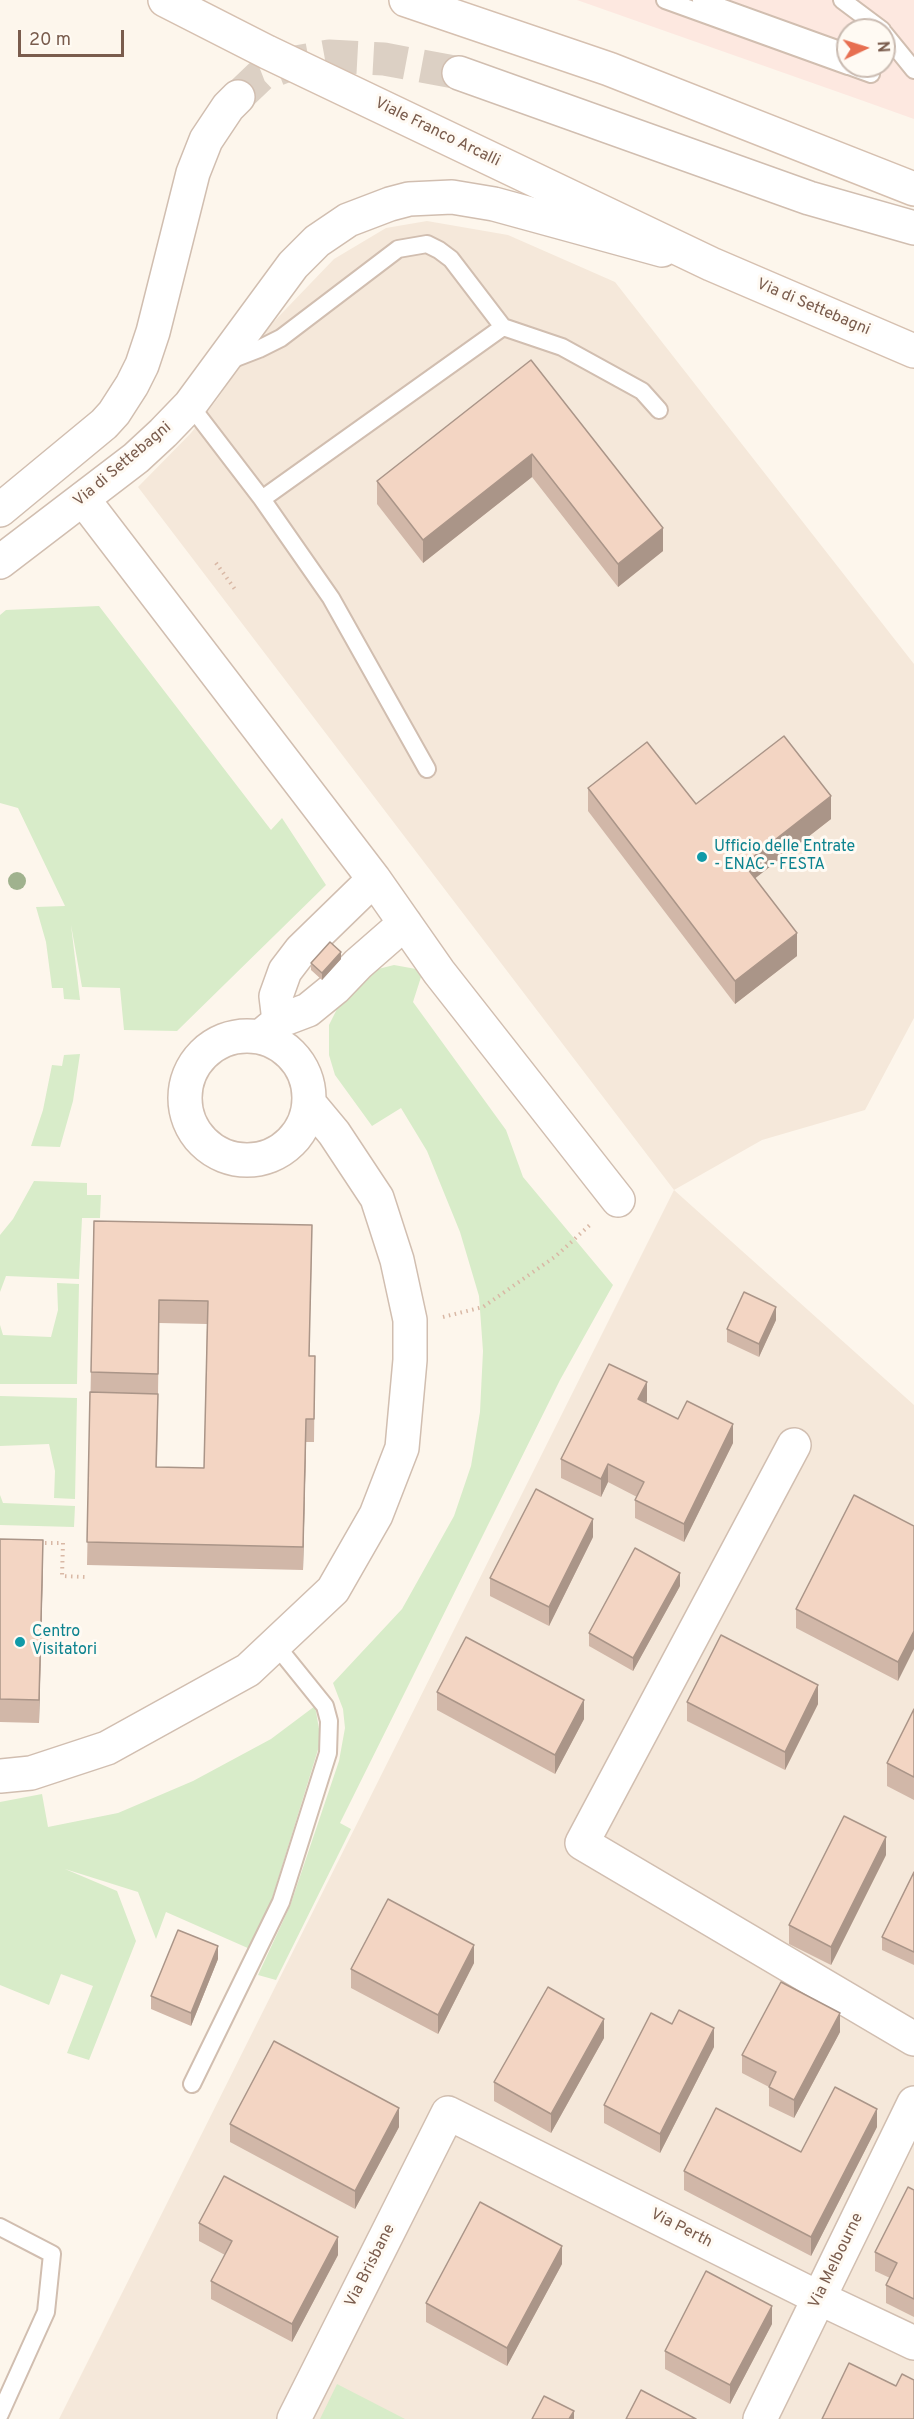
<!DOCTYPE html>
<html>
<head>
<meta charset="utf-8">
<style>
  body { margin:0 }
  #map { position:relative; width:914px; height:2419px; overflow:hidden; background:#fdf6ec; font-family:Overpass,sans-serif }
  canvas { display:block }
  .north { position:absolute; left:836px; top:18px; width:60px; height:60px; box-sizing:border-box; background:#fffaf3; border:2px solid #cabbb1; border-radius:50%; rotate:86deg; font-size:16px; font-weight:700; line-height:24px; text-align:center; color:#7a5c4d }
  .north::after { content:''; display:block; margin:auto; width:21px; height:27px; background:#e76f51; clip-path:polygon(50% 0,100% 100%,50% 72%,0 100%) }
  .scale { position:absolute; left:18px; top:30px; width:106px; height:27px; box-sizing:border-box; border:3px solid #7a5c4d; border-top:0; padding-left:8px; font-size:18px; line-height:21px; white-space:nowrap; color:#7a5c4d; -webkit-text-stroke:4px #fffaf3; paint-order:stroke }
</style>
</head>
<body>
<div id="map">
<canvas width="914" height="2419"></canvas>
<div class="north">N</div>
<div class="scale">20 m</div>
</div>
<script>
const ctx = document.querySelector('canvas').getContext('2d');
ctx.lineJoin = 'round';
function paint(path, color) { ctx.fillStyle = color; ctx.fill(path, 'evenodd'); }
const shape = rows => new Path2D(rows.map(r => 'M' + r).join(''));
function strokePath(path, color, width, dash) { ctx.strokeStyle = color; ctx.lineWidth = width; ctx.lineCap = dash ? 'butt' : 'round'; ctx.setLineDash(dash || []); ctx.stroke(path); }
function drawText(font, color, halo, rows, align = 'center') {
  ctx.font = font + ' Overpass,sans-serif'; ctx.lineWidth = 6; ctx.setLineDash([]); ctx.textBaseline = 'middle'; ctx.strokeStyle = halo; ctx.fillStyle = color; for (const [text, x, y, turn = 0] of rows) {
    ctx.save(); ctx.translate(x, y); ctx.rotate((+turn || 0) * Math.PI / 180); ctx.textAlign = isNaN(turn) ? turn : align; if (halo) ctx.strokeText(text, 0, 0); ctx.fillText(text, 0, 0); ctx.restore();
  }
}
paint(shape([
  [427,221,508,235,615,282,914,664,914,1018,865,1110,762,1140,674,1190,914,1405,914,2419,59,2419,674,1190,138,487,191,433,218,398,259,337,334,259,386,228]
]), '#f5e8da');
paint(shape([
  [577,0,914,0,914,119,858,99],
  [848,30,884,30,884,66,848,66]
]), '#fde8e0');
paint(shape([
  [99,606,271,830,282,818,326,885,177,1031,124,1030,120,988,82,987,71,925,80,1000,64,999,63,988,52,988,46,942,36,907,65,906,18,808,0,803,0,615,6,610],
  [394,965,416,969,421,977,413,1002,506,1130,523,1177,613,1285,560,1380,340,1823,351,1829,276,1980,258,1975,290,1906,339,1761,345,1728,343,1709,333,1683,402,1609,454,1516,471,1466,480,1412,483,1351,479,1296,460,1232,427,1151,401,1108,372,1126,335,1075,329,1055,329,1025,343,997,370,971],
  [80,1054,73,1101,60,1147,31,1146,43,1110,52,1065,62,1066,64,1055],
  [34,1181,87,1183,87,1195,101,1195,100,1218,82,1218,79,1279,6,1276,0,1292,0,1235,13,1219],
  [57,1283,79,1284,77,1384,0,1384,0,1325,3,1335,51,1337,58,1310],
  [0,1396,77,1398,75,1499,54,1498,55,1471,49,1444,0,1446],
  [0,1495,3,1503,75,1506,74,1527,0,1525],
  [315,1706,321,1740,271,1902,250,1949,166,1912,156,1939,138,1892,65,1869,117,1891,136,1941,89,2060,67,2053,93,1986,61,1974,49,2005,0,1985,0,1802,42,1794,48,1827,118,1813,193,1781,271,1739],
  [337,2384,405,2419,320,2419]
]), '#d8ecc9');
strokePath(shape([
  [238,97,260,76,296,62,329,56,384,59,459,73]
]), '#dcd0c4', 33, [33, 16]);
const service = shape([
  [665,0,848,66],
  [701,0,848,53],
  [842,0,882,30],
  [884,33,914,70],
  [849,66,871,74],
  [228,361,259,349,281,338,398,249,427,244,439,250,451,259,503,327,562,347,642,391,659,410],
  [190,405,262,499,331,598,427,769],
  [262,499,503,327],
  [192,2084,281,1902,328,1753,329,1721,325,1706,275,1644],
  [0,2227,52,2254,46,2312,0,2414]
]);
const minor = shape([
  [83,499,374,879,439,972,618,1200],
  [279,1021,276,996,285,971,301,950,374,879],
  '185 1098a62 62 0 1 1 124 0a62 62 0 1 1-124 0Z',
  [260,1037,279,1021,308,1010,335,988,358,964,405,923],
  [794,1445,582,1843,914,2039],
  [0,1776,31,1773,107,1748,248,1670,333,1590,376,1515,402,1448,410,1360,410,1320,397,1260,377,1198,334,1133,309,1103],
  [294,2419,448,2113,819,2298,914,2343],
  [760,2419,914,2103]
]);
const tertiary = shape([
  [459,73,809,198,914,228],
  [0,510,104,424,114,413,132,385,142,365,153,332,193,173,206,140,228,107,238,97],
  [0,562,136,458,163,433,190,405,293,265,317,241,348,220,390,204,409,199,452,197,494,204,662,250]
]);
const secondary = shape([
  [165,0,267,52,711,264,914,351],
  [406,0,609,69,914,189]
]);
strokePath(service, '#d1beb0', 20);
strokePath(minor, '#d1beb0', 36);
strokePath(tertiary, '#d1beb0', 36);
strokePath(secondary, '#d6c0b0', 36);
strokePath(shape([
  [216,563,237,592],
  [443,1317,483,1307,556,1256,592,1223],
  [39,1543,63,1543,62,1576,86,1577]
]), '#d9b8a5', 4, [1.5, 4.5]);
strokePath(service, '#fff', 16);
strokePath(minor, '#fff', 33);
strokePath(tertiary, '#fff', 33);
strokePath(secondary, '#fff', 33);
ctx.fillStyle = '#a0b28e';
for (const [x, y] of [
  [17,881]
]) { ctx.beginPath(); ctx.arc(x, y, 9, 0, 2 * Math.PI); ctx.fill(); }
paint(shape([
  [531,360,663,551,618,587,532,477,423,563,377,504,377,481],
  [588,788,696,804,831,819,755,878,797,956,735,1004,588,811],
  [341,959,322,980,311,970,311,963],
  [94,1221,312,1248,309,1356,315,1356,314,1442,306,1442,303,1570,87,1565],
  [159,1323,207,1324,204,1468,157,1467],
  [776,1320,759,1357,727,1342,727,1329],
  [647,1401,646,1403,678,1419,733,1443,684,1542,635,1518,635,1500,637,1497,608,1482,601,1497,561,1478,561,1459],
  [914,1526,898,1681,796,1628,796,1609],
  [593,1537,549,1626,490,1596,490,1578],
  [0,1539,43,1563,39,1723,0,1722],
  [680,1586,633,1671,589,1646,589,1633],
  [437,1692,584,1719,555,1774,437,1710],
  [687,1702,818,1704,785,1770,687,1721],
  [914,1709,914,1800,887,1786,887,1763],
  [886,1855,831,1965,789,1944,789,1925],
  [914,1872,914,1965,882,1950,882,1937],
  [218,1959,191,2026,151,2009,151,1996],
  [474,1963,438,2034,351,1988,351,1969],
  [840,2032,794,2118,769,2106,769,2087,742,2073,742,2055],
  [604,2038,551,2133,494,2101,494,2082],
  [714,2047,660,2153,604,2123,604,2105],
  [230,2124,399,2127,355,2209,230,2142],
  [877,2127,811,2256,684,2190,684,2171,801,2152],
  [914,2190,914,2317,886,2303,886,2285,890,2278,875,2271,875,2252],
  [199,2223,338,2255,292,2342,211,2299,211,2281,225,2255,199,2241],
  [562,2264,507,2366,426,2322,426,2303],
  [772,2324,730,2404,665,2369,665,2351]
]), '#d1b7a8');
paint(shape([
  [532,454,532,477,423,563,423,540],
  [663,528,663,551,618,587,618,564],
  [831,796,831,819,744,887,744,864],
  [797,933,797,956,735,1004,735,981],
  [341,952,341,959,322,980,322,973],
  [776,1307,776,1320,759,1357,759,1344],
  [647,1382,647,1401,638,1418,638,1399],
  [306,1419,306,1442,303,1570,303,1547],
  [733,1424,733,1443,684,1542,684,1524],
  [608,1464,608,1482,601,1497,601,1479],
  [593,1519,593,1537,549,1626,549,1607],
  [43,1540,43,1563,39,1723,39,1700],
  [680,1573,680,1586,633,1671,633,1658],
  [914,1631,914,1649,898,1681,898,1662],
  [818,1685,818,1704,785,1770,785,1752],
  [584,1700,584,1719,555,1774,555,1755],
  [886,1837,886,1855,831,1965,831,1947],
  [474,1945,474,1963,438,2034,438,2015],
  [218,1946,218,1959,191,2026,191,2013],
  [840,2013,840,2032,794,2118,794,2100],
  [604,2019,604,2038,551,2133,551,2114],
  [714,2028,714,2047,660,2153,660,2134],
  [399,2108,399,2127,355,2209,355,2191],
  [877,2109,877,2127,811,2256,811,2237],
  [338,2237,338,2255,292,2342,292,2324],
  [562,2246,562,2264,507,2366,507,2348],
  [772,2306,772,2324,730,2404,730,2385],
  [574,2411,574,2419,569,2419]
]), '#aa9588');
const building = shape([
  [531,360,663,528,618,564,532,454,423,540,377,481,531,360],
  [784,736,831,796,744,864,797,933,735,981,588,788,647,742,696,804,784,736],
  [330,942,341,952,322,973,311,963,330,942],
  [94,1221,312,1225,309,1356,315,1356,314,1419,306,1419,303,1547,87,1542,90,1392,158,1394,156,1467,204,1468,208,1301,159,1300,158,1374,91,1372,94,1221],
  [744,1292,776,1307,759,1344,727,1329,744,1292],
  [609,1364,647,1382,638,1399,678,1419,687,1401,733,1424,684,1524,635,1500,644,1482,608,1464,601,1479,561,1459,609,1364],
  [536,1489,593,1519,549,1607,490,1578,536,1489],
  [854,1495,914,1526,914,1631,898,1662,796,1609,854,1495],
  [0,1539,43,1540,39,1700,0,1699,0,1539],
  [635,1548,680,1573,633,1658,589,1633,635,1548],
  [721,1635,818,1685,785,1752,687,1702,721,1635],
  [466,1637,584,1700,555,1755,437,1692,466,1637],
  [914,1709,914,1777,887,1763,914,1709],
  [844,1816,886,1837,831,1947,789,1925,844,1816],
  [914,1872,914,1952,882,1937,914,1872],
  [388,1899,474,1945,438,2015,351,1969,388,1899],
  [178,1930,218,1946,191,2013,151,1996,178,1930],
  [781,1982,840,2013,794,2100,769,2087,776,2072,742,2055,781,1982],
  [548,1987,604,2019,551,2114,494,2082,548,1987],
  [679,2010,714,2028,660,2134,604,2105,651,2013,672,2024,679,2010],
  [274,2041,399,2108,355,2191,230,2124,274,2041],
  [835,2087,877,2109,811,2237,684,2171,716,2108,801,2152,835,2087],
  [224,2176,338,2237,292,2324,211,2281,232,2241,199,2223,224,2176],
  [908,2187,914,2190,914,2299,886,2285,897,2263,875,2252,908,2187],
  [480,2202,562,2246,507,2348,426,2303,480,2202],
  [706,2271,772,2306,730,2385,665,2351,706,2271],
  [849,2363,896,2386,902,2374,914,2380,914,2419,822,2419,849,2363],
  [641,2390,696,2419,626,2419,641,2390],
  [544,2396,574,2411,569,2419,532,2419,544,2396]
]);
paint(building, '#f3d5c3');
strokePath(building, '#aa9588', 1.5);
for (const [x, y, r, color] of [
  [702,857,6,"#0f9aa8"],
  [20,1642,6,"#0f9aa8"]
]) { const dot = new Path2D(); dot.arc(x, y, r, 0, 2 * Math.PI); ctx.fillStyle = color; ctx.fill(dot); strokePath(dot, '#fffaf3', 2); }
drawText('16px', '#7a5c4d', '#fffaf3', [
  ["Viale Franco Arcalli",437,133,26],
  ["Via di Settebagni",813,308,23],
  ["Via di Settebagni",123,465,-40],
  ["Via Perth",681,2229,27],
  ["Via Melbourne",837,2261,-64],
  ["Via Brisbane",371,2266,-63]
]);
drawText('16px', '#0d838f', '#fffaf3', [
  ["Ufficio delle Entrate",714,848],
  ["- ENAC - FESTA",714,866],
  ["Centro",32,1633],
  ["Visitatori",32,1651]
], 'left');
</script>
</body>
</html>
